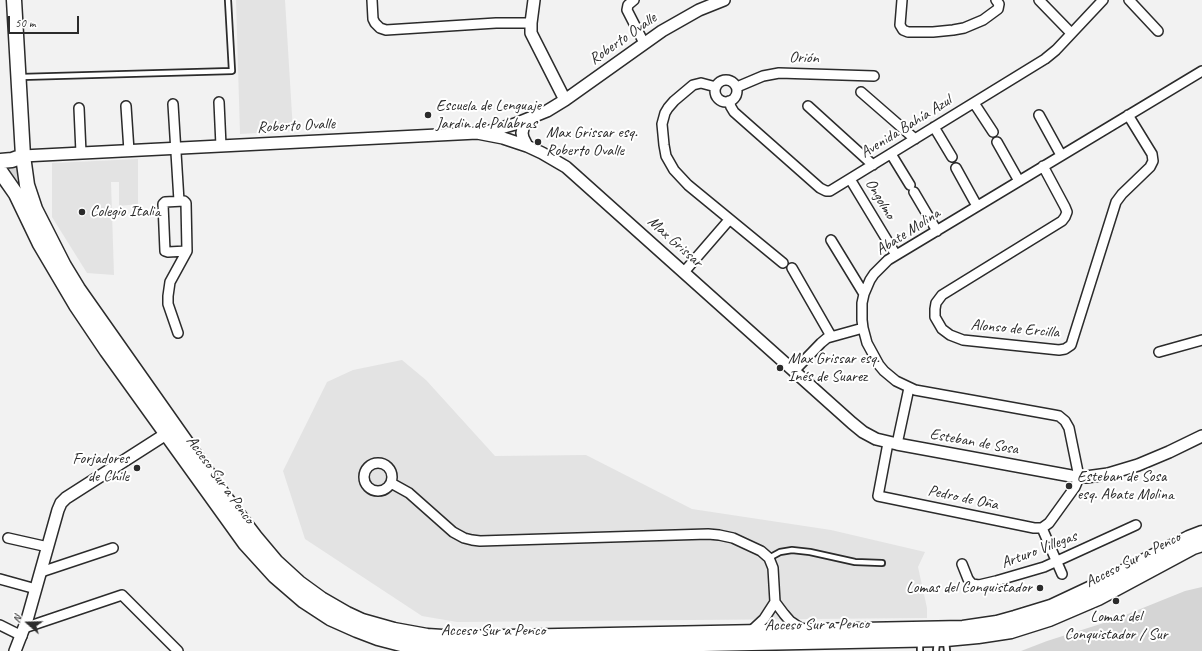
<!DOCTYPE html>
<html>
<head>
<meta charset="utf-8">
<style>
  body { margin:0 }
  #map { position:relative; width:1202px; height:651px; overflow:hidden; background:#f2f2f2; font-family:Caveat,sans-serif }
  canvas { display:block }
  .north { position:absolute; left:8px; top:603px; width:40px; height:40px; -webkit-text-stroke:3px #fff; paint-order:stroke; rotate:290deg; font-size:11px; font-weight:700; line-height:16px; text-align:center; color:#2b2b2b }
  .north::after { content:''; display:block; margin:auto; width:14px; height:18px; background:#2b2b2b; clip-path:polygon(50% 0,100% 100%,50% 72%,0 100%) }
  .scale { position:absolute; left:8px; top:16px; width:71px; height:18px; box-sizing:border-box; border:2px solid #2b2b2b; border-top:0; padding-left:5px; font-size:12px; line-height:14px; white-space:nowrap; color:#2b2b2b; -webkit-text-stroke:3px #fff; paint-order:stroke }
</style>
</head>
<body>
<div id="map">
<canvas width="1202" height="651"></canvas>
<div class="north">N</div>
<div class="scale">50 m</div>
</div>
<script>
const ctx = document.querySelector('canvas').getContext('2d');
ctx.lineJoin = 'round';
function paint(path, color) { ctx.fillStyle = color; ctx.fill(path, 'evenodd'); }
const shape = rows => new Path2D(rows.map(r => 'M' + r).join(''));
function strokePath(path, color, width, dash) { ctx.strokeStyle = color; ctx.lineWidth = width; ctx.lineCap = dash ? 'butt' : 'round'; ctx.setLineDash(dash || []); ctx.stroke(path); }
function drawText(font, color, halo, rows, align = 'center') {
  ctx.font = font + ' Caveat,sans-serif'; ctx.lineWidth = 4; ctx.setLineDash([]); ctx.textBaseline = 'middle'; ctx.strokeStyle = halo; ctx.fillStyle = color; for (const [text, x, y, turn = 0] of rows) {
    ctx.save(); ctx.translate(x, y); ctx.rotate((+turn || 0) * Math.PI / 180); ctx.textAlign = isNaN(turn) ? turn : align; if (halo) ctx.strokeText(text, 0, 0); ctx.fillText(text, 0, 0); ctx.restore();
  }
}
paint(shape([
  [236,0,285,0,293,131,240,134],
  [138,159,138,204,119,206,119,182,111,182,114,275,87,273,52,217,52,163],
  [402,360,426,380,495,456,586,455,692,509,831,530,925,552,918,567,927,608,927,618,457,622,422,616,305,539,283,471,327,382,353,370]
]), '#e3e3e3');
paint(shape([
  [17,161,18,187,5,168],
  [1202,587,1202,651,1021,651,1047,641,1113,620,1185,591]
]), '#d5d5d5');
const service = shape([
  [21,77,232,71,228,0],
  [769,558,780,552,792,550,810,552,855,562,882,563],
  [946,641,947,651],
  [920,651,920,642],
  [936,651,937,641]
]);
const minor = shape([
  [372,0,373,19,375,23,380,28,386,30,496,23,531,23],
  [634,0,628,5,627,10,644,43],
  [902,0,900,25,903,30,908,32,933,32,953,30,964,28,983,20,998,9,999,4,996,0],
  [1039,0,1071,33],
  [1129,0,1158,31],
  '715 91a11 11 0 1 1 22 0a11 11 0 1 1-22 0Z',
  [716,87,701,83,693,85,674,101,668,108,665,113,662,124,664,145,666,156,674,170,688,185,783,263],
  [737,87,763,76,779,73,874,76],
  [861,92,915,139],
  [729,101,731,107,734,112,820,188,826,191,830,191,1045,59,1056,50,1103,0],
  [219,102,221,146],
  [974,103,993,132],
  [173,104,179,201],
  [126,106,129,151],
  [808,106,873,165],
  [79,108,81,153],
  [1039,115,1061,155],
  [934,127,952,157],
  [997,142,1019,181],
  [891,154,910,185],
  [1043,166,1065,207,1067,212,1065,217,1062,221,942,295,936,303,935,309,935,317,942,329,950,335,963,340,1059,350,1065,349,1071,345,1116,202,1122,194,1150,167,1153,161,1152,154,1128,115],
  [956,168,977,206],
  [850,179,896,255],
  [914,192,937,231],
  [831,240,864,294],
  [792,268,831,336],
  [684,272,729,220],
  [178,333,168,304,168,296,170,282,187,251,186,203,184,201,165,202,163,204,165,251,168,252,187,251],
  [1159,352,1202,340],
  [794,371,821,343,827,338,863,328],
  [888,443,878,496,1034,528,1042,528,1049,523,1075,487,1078,480,1079,477,1069,428,1065,421,1059,416,1054,415,915,390,896,381,884,371,879,365,867,343,863,328,862,320,862,303,864,294,870,280,874,274,888,260,1202,71],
  [897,444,909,388],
  '364 477a14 14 0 1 1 28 0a14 14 0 1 1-28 0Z',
  [391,483,409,493,453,532,464,538,472,540,480,541,708,534,719,535,733,538,761,551,769,558,773,568,775,602,764,619,750,632],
  [1042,528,1062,574],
  [8,538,48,547],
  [962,564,968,579,972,584,979,585,996,581,1044,567,1136,525],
  [41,572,113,548],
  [0,579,36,589],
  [775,602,784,614,790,621,805,631],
  [0,625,22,636],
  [24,628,122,595,178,651]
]);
const tertiary = shape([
  [534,0,531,23,531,33,565,100],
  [527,120,524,124,522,133,523,138,527,146],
  [477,133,503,138,527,146,542,153,566,167,575,175,852,423,863,432,876,439,897,444,1071,476,1086,477,1108,474,1138,465,1169,452,1202,436],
  [23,156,477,133,490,131,515,124,547,111,565,100,662,31,699,10,724,0],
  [15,651,27,620,58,510,61,503,66,498,166,434]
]);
const primary = shape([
  [14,0,23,156,27,185,35,209,64,266,78,289,223,495,255,537,276,562,299,583,321,599,347,614,362,621,394,630,427,636,458,638,963,628,997,623,1015,618,1051,607,1100,584,1189,538,1202,533],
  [0,161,12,160,23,156],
  [0,171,16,194,40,244,76,305,107,351,245,543,275,576,304,601,330,618,357,630,378,638,405,645,423,647,461,649,946,639,978,636,1011,631,1049,619,1098,598,1193,547,1202,544]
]);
strokePath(service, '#2b2b2b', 8);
strokePath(minor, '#2b2b2b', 12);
strokePath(tertiary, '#2b2b2b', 14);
strokePath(primary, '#2b2b2b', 17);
strokePath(service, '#fff', 4.5);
strokePath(minor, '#fff', 9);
strokePath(tertiary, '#fff', 11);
strokePath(primary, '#fff', 14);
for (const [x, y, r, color] of [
  [428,115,4,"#2b2b2b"],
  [538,142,4,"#2b2b2b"],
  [82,212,4,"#2b2b2b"],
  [780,368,4,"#2b2b2b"],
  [137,468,4,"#2b2b2b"],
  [1069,486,4,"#2b2b2b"],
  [1040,588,4,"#2b2b2b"],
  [1116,601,4,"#2b2b2b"]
]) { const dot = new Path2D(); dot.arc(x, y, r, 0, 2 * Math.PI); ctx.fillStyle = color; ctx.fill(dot); strokePath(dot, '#fff', 1.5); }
drawText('16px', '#2b2b2b', '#fff', [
  ["Roberto Ovalle",623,39,-35],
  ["Orión",804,58,2],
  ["Roberto Ovalle",296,126,-3],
  ["Avenida Bahía Azul",906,127,-32],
  ["Ongolmo",880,199,59],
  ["Abate Molina",908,232,-33],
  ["Max Grissar",675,242,42],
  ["Alonso de Ercilla",1015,329,5],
  ["Esteban de Sosa",974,442,10],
  ["Acceso Sur a Penco",220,480,54],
  ["Pedro de Oña",963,498,12],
  ["Arturo Villegas",1039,550,-21],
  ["Acceso Sur a Penco",1133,560,-27],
  ["Acceso Sur a Penco",817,625,-1],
  ["Acceso Sur a Penco",493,631]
]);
drawText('16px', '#2b2b2b', '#fff', [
  ["Escuela de Lenguaje",436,106],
  ["Jardin de Palabras",436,124],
  ["Max Grissar esq.",546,133],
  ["Roberto Ovalle",546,151],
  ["Colegio Italia",90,212],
  ["Max Grissar esq.",788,359],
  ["Inés de Suarez",788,377],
  ["Forjadores",129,459,"right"],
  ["de Chile",129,477,"right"],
  ["Esteban de Sosa",1077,477],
  ["esq. Abate Molina",1077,495],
  ["Lomas del Conquistador",1032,588,"right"],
  ["Lomas del",1116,617,"center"],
  ["Conquistador / Sur",1116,635,"center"]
], 'left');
</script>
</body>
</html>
